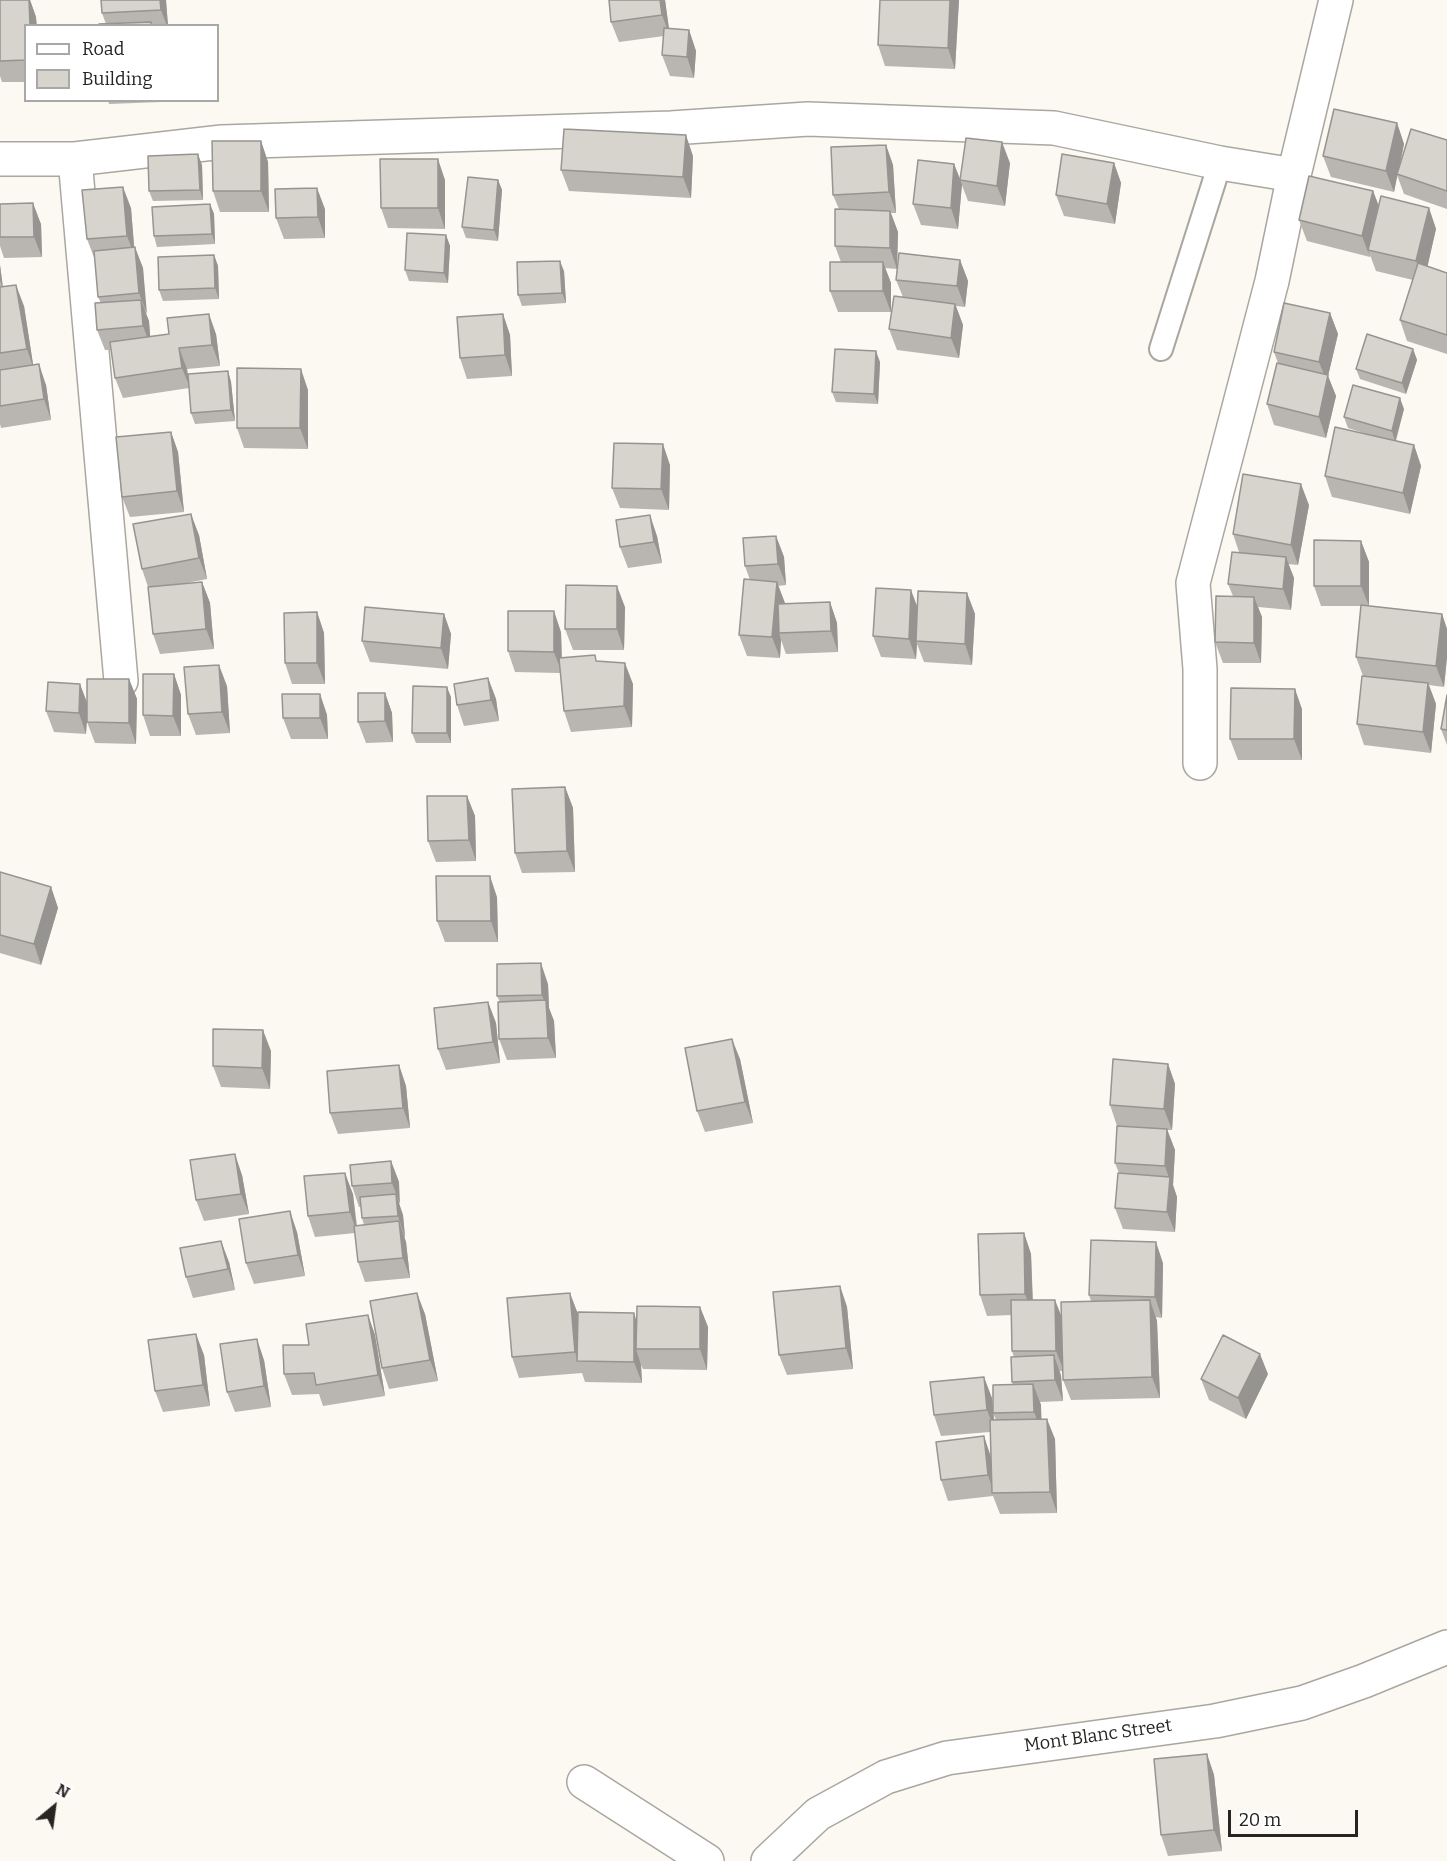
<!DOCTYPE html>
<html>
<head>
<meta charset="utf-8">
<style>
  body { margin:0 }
  #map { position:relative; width:1447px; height:1861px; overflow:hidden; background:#fcf8f2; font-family:Bitter,serif }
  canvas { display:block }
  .legend { position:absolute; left:24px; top:24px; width:195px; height:78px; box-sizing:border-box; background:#fff; border:2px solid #a8a8a7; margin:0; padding:8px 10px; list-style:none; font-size:18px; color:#262522 }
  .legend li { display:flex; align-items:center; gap:12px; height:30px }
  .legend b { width:30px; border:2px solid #a8a8a7 }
  .north { position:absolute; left:24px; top:1777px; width:60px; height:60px; -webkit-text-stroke:4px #fff; paint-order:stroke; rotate:29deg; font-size:16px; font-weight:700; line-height:24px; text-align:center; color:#262522 }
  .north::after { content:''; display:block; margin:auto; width:21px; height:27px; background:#262522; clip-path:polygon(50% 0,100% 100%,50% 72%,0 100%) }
  .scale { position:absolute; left:1228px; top:1810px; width:130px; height:27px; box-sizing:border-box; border:3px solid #262522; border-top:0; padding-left:8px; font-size:18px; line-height:21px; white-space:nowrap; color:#262522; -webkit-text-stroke:4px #fff; paint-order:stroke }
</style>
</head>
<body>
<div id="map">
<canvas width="1447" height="1861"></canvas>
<ul class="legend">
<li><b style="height:8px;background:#fff"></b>Road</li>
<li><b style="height:16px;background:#d7d3cd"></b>Building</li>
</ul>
<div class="north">N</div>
<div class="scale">20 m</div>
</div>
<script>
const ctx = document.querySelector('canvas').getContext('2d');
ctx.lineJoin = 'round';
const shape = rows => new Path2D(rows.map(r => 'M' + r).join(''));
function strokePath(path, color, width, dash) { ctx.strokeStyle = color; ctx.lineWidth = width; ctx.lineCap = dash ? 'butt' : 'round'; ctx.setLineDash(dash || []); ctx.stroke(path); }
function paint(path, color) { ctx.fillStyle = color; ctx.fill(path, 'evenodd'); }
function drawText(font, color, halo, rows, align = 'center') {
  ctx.font = font + ' Bitter,serif'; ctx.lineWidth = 5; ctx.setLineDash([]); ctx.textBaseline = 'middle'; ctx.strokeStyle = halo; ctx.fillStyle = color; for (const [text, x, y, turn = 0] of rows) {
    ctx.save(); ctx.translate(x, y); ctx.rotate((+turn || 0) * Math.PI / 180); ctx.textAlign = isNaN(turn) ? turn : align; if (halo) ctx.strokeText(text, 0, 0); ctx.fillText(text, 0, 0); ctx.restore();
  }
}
const lane = shape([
  [1161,349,1220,163]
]);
const street = shape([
  [0,159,75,159,222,142,671,128,808,119,1054,128,1220,163,1294,175],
  [75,159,121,681],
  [1200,763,1200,669,1193,583,1272,281,1294,175,1336,0],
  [584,1782,707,1861],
  [768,1861,818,1814,886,1777,947,1758,1215,1721,1302,1703,1364,1681,1447,1647]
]);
strokePath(lane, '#aaa7a1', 26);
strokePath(street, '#aaa7a1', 36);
strokePath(lane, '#fff', 22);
strokePath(street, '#fff', 33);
paint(shape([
  [0,0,30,0,36,17,26,26,26,82,2,82,0,76],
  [166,0,168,26,99,26,106,24,102,13],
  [609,0,665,0,669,29,689,30,696,51,694,78,670,76,662,55,664,36,619,42,611,22],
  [959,0,955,69,885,66,878,45],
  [108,100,161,100,161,102,109,104],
  [1397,123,1404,144,1400,165,1447,140,1447,209,1404,194,1397,175,1394,192,1331,177,1323,156],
  [261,141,268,162,269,212,220,212,213,191],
  [886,145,893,165,896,213,891,213,898,232,897,269,885,268,891,283,891,312,838,312,830,291,841,262,835,246,839,209,833,195],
  [693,156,691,198,569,191,561,170],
  [1010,163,1005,206,968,201,960,180],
  [1114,163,1121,183,1115,224,1064,216,1056,195],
  [954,164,962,184,958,229,921,225,913,204],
  [202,165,203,200,153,201,149,191],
  [445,180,445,229,388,228,381,208],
  [498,180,502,190,498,241,466,238,462,227],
  [1373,191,1379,206,1429,208,1436,229,1427,266,1447,273,1447,354,1407,341,1400,320,1413,280,1376,271,1370,255,1370,257,1307,241,1299,220],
  [0,204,41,224,42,257,4,258,0,246],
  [210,204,214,214,215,244,157,247,154,236],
  [131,208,134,247,143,268,146,314,149,321,150,336,216,334,220,366,187,369,188,379,228,371,231,382,235,421,195,424,191,413,189,388,123,398,115,378,111,350,105,350,97,330,101,303,98,297,95,260,87,239],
  [325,209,325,238,284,239,276,218],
  [446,235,450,246,448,283,409,281,405,270],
  [214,255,218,266,219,299,163,301,159,290],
  [960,260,968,281,965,307,956,306,963,325,959,358,897,350,889,329,903,297,896,280],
  [0,265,3,287,24,306,33,365,46,385,51,420,1,428,0,424],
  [564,271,566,303,522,306,518,295],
  [1330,313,1338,334,1328,376,1336,396,1326,438,1274,425,1267,404,1278,363,1274,352],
  [503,314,510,335,512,376,467,379,460,358],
  [1413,349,1417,360,1406,394,1360,379,1356,369],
  [880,362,878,404,836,402,832,392],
  [308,390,308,449,244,448,237,428],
  [1404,409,1396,441,1414,445,1421,466,1410,514,1332,497,1325,476,1373,436,1348,428,1344,417],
  [171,432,178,452,184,512,130,517,122,497],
  [670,465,669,510,620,508,612,488],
  [1309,505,1298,565,1288,564,1294,578,1291,610,1258,607,1262,617,1261,663,1223,663,1215,642,1233,596,1228,584,1239,552,1233,534],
  [199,535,207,579,176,585,202,582,210,603,214,649,160,654,153,634,148,587,142,569],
  [657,536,662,563,628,568,620,547],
  [776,536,784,557,786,585,778,586,785,604,830,602,837,623,838,652,786,654,781,640,780,658,747,656,739,635,750,580,745,566],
  [1361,541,1369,562,1369,606,1442,614,1447,629,1447,657,1444,687,1429,685,1436,704,1431,753,1364,745,1357,724,1363,676,1356,657,1361,606,1321,606,1314,586],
  [967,593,975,614,972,665,924,662,917,644,916,659,881,657,873,636],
  [625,607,624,650,573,650,565,629],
  [317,612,324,633,325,684,292,684,285,663],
  [444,614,451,634,448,669,370,662,362,641],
  [561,632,562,658,597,661,633,684,632,727,571,732,564,711,560,673,515,672,508,651],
  [174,674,181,695,181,736,150,736,143,715],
  [488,678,496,699,499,721,464,726,457,705],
  [129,679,137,699,136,744,95,743,87,722,87,714,86,734,54,732,46,711,87,704],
  [227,686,230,733,196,735,188,714],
  [385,693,392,713,393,742,366,743,358,722],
  [320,694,327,715,328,739,291,739,283,718],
  [1447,695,1447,745,1441,729],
  [451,697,451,743,416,743,412,733],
  [1302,709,1302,760,1238,760,1230,739],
  [565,787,573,808,575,872,522,873,515,853],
  [467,796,475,816,476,861,436,862,428,841],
  [0,872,51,887,58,908,41,965,0,953],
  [497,897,498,942,445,942,437,921],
  [548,984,549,1008,554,1021,556,1058,507,1060,499,1039,500,1002,497,996],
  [488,1002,496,1023,500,1063,446,1070,438,1049],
  [271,1051,270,1089,221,1087,213,1066],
  [740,1059,753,1123,705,1132,697,1111],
  [1168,1064,1175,1084,1172,1130,1167,1130,1175,1150,1173,1185,1177,1197,1175,1232,1123,1229,1115,1208,1119,1173,1115,1163,1117,1126,1110,1105],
  [399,1065,406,1086,410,1128,338,1134,330,1113],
  [391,1161,399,1182,399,1204,403,1215,405,1237,404,1237,406,1242,410,1278,365,1282,358,1262,355,1233,315,1237,308,1216,353,1194,357,1225,364,1225,362,1218,361,1207,359,1207,352,1186],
  [242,1175,249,1214,204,1221,196,1200],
  [297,1232,305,1276,254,1284,246,1263],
  [1024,1233,1031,1254,1033,1300,1062,1317,1091,1301,1089,1295,1163,1263,1162,1318,1156,1317,1157,1321,1160,1398,1071,1400,1063,1380,1063,1371,1060,1371,1061,1376,1063,1401,1040,1402,1041,1405,1041,1419,1055,1439,1057,1513,1000,1514,993,1496,948,1501,941,1480,991,1458,990,1432,941,1436,934,1415,992,1398,994,1420,996,1420,993,1413,1013,1385,1012,1382,1014,1357,1012,1351,1012,1315,987,1316,980,1295],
  [229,1262,235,1290,193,1298,186,1277],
  [840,1286,847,1307,853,1369,787,1375,779,1355],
  [700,1307,708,1327,707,1370,643,1369,641,1365,642,1383,585,1382,582,1373,519,1378,512,1357,577,1313,636,1320],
  [425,1314,438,1381,389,1389,382,1368],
  [368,1315,375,1335,385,1396,323,1406,319,1394,292,1395,284,1374,309,1345],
  [204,1355,210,1406,163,1412,155,1391],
  [264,1360,271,1407,235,1412,227,1392],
  [1268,1374,1246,1419,1209,1400,1201,1379],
  [1207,1754,1214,1775,1222,1851,1168,1856,1161,1835]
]), '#b9b5b0');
paint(shape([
  [29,0,30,0,36,17,37,26,30,26],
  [160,0,166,0,168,26,167,26,161,10],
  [660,0,665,0,670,36,662,15],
  [950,0,959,0,955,69,948,48],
  [689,30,696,51,694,78,687,57],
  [1397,123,1404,144,1394,192,1386,171],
  [686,135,693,156,691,198,683,177],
  [261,141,268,162,269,212,261,191],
  [1002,142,1010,163,1005,206,997,186],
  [886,145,893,165,896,213,889,192],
  [198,154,202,165,203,200,200,190],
  [438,159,445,180,445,229,438,208],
  [1114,163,1121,183,1115,224,1107,204],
  [954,164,962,184,958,229,951,208],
  [498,180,502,190,498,241,494,230],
  [123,187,131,208,135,257,127,236],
  [317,188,325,209,325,238,318,217],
  [1373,191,1381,212,1368,250,1370,257,1362,236],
  [33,203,41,224,42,257,34,237],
  [210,204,214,214,215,244,212,234],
  [1429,208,1436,229,1424,282,1416,261],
  [890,211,898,232,897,269,890,248],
  [446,235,450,246,448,283,444,273],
  [135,247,143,268,147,314,139,293],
  [214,255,218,266,219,299,215,288],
  [960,260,968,281,965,307,957,286],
  [560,261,564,271,566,303,562,293],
  [883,262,891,283,891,312,883,291],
  [0,265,3,289,0,280],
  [16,285,24,306,34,370,27,349],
  [141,300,149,321,151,347,143,326],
  [955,304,963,325,959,358,951,338],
  [1330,313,1338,334,1328,376,1336,396,1326,438,1319,417,1327,382,1319,362],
  [209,314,216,334,220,366,212,345],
  [503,314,510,335,512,376,505,355],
  [179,348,187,369,190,388,182,368],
  [1413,349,1417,360,1406,394,1402,383],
  [876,351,880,362,878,404,874,394],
  [39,364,46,385,51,420,44,399],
  [301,369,308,390,308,449,300,428],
  [228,371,231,382,235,421,231,410],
  [1400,398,1404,409,1395,442,1392,431],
  [171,432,178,452,184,512,177,491],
  [663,444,670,465,669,510,661,489],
  [1414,445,1421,466,1410,514,1403,493],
  [1301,484,1309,505,1298,565,1291,545],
  [191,514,199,535,207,579,199,558],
  [650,515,657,536,662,563,654,542],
  [776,536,784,557,786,585,778,564],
  [1361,541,1369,562,1369,606,1361,586],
  [1286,557,1294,578,1291,610,1283,589],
  [202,582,210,603,214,649,206,629],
  [777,582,785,603,782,633,779,633,781,640,780,658,772,637],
  [617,586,625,607,624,650,617,629],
  [911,590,919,611,916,641,917,644,916,659,909,639],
  [967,593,975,614,972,665,965,644],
  [1254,597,1262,617,1261,663,1254,643],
  [830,602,837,623,838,652,831,631],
  [554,611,561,632,562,673,554,652],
  [317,612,324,633,325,684,317,663],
  [444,614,451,634,448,669,441,648],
  [1442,614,1447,629,1447,657,1444,687,1436,666],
  [625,663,633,684,632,727,624,706],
  [219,665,227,686,230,733,222,712],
  [174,674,181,695,181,736,173,716],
  [488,678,496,699,499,721,491,700],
  [129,679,137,699,136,744,129,723],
  [1428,683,1436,704,1431,753,1423,732],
  [80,684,88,705,86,734,79,713],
  [447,687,451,697,451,743,447,733],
  [1295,689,1302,709,1302,760,1294,739],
  [385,693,392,713,393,742,385,721],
  [320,694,327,715,328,739,320,718],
  [565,787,573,808,575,872,567,851],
  [467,796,475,816,476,861,469,840],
  [490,876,497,897,498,942,491,921],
  [51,887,58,908,41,965,34,944],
  [541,963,548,984,549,1008,554,1021,556,1058,548,1038,547,1009,542,995],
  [488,1002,496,1023,500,1063,493,1042],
  [263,1030,271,1051,270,1089,262,1068],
  [732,1039,740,1059,753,1123,745,1102],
  [1168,1064,1175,1084,1172,1130,1164,1109],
  [399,1065,406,1086,410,1128,403,1108],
  [1167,1129,1175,1150,1173,1185,1177,1197,1175,1232,1167,1212,1169,1178,1165,1166],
  [235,1154,242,1175,249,1214,241,1194],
  [391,1161,399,1182,400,1204,392,1183],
  [345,1173,353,1194,357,1233,350,1212],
  [396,1194,403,1215,405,1237,398,1216],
  [290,1211,297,1232,305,1276,298,1255],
  [399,1221,406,1242,410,1278,403,1258],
  [1024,1233,1031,1254,1033,1315,1025,1294],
  [221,1241,229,1262,235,1290,228,1269],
  [1156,1242,1163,1263,1162,1318,1155,1297],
  [840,1286,847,1307,853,1369,846,1348],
  [417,1293,425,1314,438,1381,430,1360],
  [570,1293,578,1314,578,1361,575,1352],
  [1055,1300,1063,1320,1064,1371,1056,1351],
  [1150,1300,1157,1321,1160,1398,1152,1377],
  [700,1307,708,1327,707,1370,700,1349],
  [634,1313,641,1334,636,1349,641,1365,642,1383,634,1362],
  [368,1315,375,1335,385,1396,378,1375],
  [196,1334,204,1355,210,1406,203,1385],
  [257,1339,264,1360,271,1407,264,1386],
  [1260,1354,1268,1374,1246,1419,1238,1398],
  [1054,1355,1061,1376,1063,1401,1055,1380],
  [984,1377,992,1398,995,1431,987,1410],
  [1033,1384,1041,1405,1042,1433,1034,1412],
  [1047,1419,1055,1439,1057,1513,1050,1492],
  [984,1436,991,1457,994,1493,988,1475],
  [1207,1754,1214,1775,1222,1851,1214,1830]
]), '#969490');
const building = shape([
  [0,0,29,0,30,26,26,26,26,60,0,61,0,0],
  [101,0,160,0,161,10,102,13,101,0],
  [609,0,660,0,662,15,611,22,609,0],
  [880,0,950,0,948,48,878,45,880,0],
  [151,22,151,26,99,26,99,24,151,22],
  [664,28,689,30,687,57,662,55,664,28],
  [1334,109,1397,123,1386,171,1323,156,1334,109],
  [564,129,686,135,683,177,561,170,564,129],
  [1411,129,1447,140,1447,191,1397,174,1411,129],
  [966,138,1002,142,997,186,960,180,966,138],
  [212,141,261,141,261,191,213,191,212,141],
  [886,145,889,192,833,195,831,147,886,145],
  [198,154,200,190,149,191,148,156,198,154],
  [1062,154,1114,163,1107,204,1056,195,1062,154],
  [380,159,438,159,438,208,381,208,380,159],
  [918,160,954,164,951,208,913,204,918,160],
  [1309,176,1373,191,1362,236,1299,220,1309,176],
  [468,177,498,180,494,230,462,227,468,177],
  [123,187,127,236,87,239,82,190,123,187],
  [317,188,318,217,276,218,275,189,317,188],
  [1381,196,1429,208,1416,261,1368,250,1381,196],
  [33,203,34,237,0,237,0,204,33,203],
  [210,204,212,234,154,236,152,207,210,204],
  [835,209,890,211,890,248,835,246,835,209],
  [407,233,446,235,444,273,405,270,407,233],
  [135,247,139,293,98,297,94,251,135,247],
  [899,253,960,260,957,286,896,280,899,253],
  [214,255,215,288,159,290,158,257,214,255],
  [560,261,562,293,518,295,517,262,560,261],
  [830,262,883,262,883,291,830,291,830,262],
  [1418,263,1447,273,1447,335,1400,320,1418,263],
  [16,285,27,349,0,353,0,287,16,285],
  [894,296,955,304,951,338,889,329,894,296],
  [141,300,143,326,97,330,95,303,141,300],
  [1284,303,1330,313,1319,362,1274,352,1284,303],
  [209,314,212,345,179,348,182,368,115,378,110,342,169,334,167,318,209,314],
  [503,314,505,355,460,358,457,317,503,314],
  [1367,334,1413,349,1402,383,1356,369,1367,334],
  [835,349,876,351,874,394,832,392,835,349],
  [1277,363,1328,375,1319,417,1267,404,1277,363],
  [39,364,44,399,0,406,0,370,39,364],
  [237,368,301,369,300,428,237,428,237,368],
  [228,371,231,410,191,413,188,374,228,371],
  [1353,385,1400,398,1392,431,1344,417,1353,385],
  [1335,427,1414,445,1403,493,1325,476,1335,427],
  [171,432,177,491,122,497,116,437,171,432],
  [614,443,663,444,661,489,612,488,614,443],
  [1243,474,1301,484,1291,545,1233,534,1243,474],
  [191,514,199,558,142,569,133,524,191,514],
  [650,515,654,542,620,547,616,520,650,515],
  [776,536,778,564,745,566,743,538,776,536],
  [1314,540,1361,541,1361,586,1314,586,1314,540],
  [1232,552,1286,557,1283,589,1228,584,1232,552],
  [744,579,777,582,772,637,739,635,744,579],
  [202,582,206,629,153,634,148,587,202,582],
  [566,585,617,586,617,629,565,629,566,585],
  [876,588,911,590,909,639,873,636,876,588],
  [918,591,967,593,965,644,916,641,918,591],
  [1216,596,1254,597,1254,643,1215,642,1216,596],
  [830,602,831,631,779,633,778,604,830,602],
  [1361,605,1442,614,1436,666,1356,657,1361,605],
  [365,607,444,614,441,648,362,641,365,607],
  [508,611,554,611,554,652,508,651,508,611],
  [317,612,317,663,285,663,284,613,317,612],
  [595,655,596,661,625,663,624,706,564,711,559,658,595,655],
  [219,665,222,712,188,714,184,667,219,665],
  [143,674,174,674,173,716,143,715,143,674],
  [1362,676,1428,683,1423,732,1357,724,1362,676],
  [488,678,491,700,457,705,454,684,488,678],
  [87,679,129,679,129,723,87,722,87,679],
  [48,682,80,684,79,713,46,711,48,682],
  [413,686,447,687,447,733,412,733,413,686],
  [1231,688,1295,689,1294,739,1230,739,1231,688],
  [358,693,385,693,385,721,358,722,358,693],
  [282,694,320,694,320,718,283,718,282,694],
  [1447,695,1447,730,1441,729,1447,695],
  [565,787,567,851,515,853,512,789,565,787],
  [427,796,467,796,469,840,428,841,427,796],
  [0,872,51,887,34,944,0,935,0,872],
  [436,876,490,876,491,921,437,921,436,876],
  [541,963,542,995,497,996,497,964,541,963],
  [546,1000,548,1038,499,1039,498,1002,546,1000],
  [488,1002,493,1042,438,1049,434,1008,488,1002],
  [213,1029,263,1030,262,1068,213,1066,213,1029],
  [732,1039,745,1102,697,1111,685,1048,732,1039],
  [1113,1059,1168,1064,1164,1109,1110,1105,1113,1059],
  [399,1065,403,1108,330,1113,327,1071,399,1065],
  [1117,1126,1167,1129,1165,1166,1115,1163,1117,1126],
  [235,1154,241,1194,196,1200,190,1160,235,1154],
  [391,1161,392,1183,352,1186,350,1165,391,1161],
  [345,1173,350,1212,308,1216,304,1176,345,1173],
  [1118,1173,1170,1177,1167,1212,1115,1208,1118,1173],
  [396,1194,398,1216,362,1218,360,1197,396,1194],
  [290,1211,298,1255,246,1263,239,1219,290,1211],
  [399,1221,403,1258,358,1262,354,1226,399,1221],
  [1024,1233,1025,1294,980,1295,978,1234,1024,1233],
  [1091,1240,1156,1242,1155,1297,1089,1295,1091,1240],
  [221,1241,228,1269,186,1277,180,1248,221,1241],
  [840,1286,846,1348,779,1355,773,1292,840,1286],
  [417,1293,430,1360,382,1368,370,1301,417,1293],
  [570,1293,575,1352,512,1357,507,1298,570,1293],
  [1011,1300,1055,1300,1056,1351,1012,1351,1011,1300],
  [1150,1300,1152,1377,1063,1380,1061,1302,1150,1300],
  [637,1306,700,1307,700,1349,636,1349,637,1306],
  [578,1312,634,1313,634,1362,577,1361,578,1312],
  [368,1315,378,1375,316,1385,314,1373,284,1374,283,1345,309,1345,306,1324,368,1315],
  [196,1334,203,1385,155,1391,148,1340,196,1334],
  [1223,1335,1260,1354,1238,1398,1201,1379,1223,1335],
  [257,1339,264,1386,227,1392,220,1344,257,1339],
  [1054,1355,1055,1380,1012,1382,1011,1357,1054,1355],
  [984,1377,987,1410,934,1415,930,1382,984,1377],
  [1033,1384,1034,1412,993,1413,993,1385,1033,1384],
  [1047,1419,1050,1492,992,1493,990,1420,1047,1419],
  [984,1436,988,1475,941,1480,936,1442,984,1436],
  [1207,1754,1214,1830,1161,1835,1154,1759,1207,1754]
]);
paint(building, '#d7d3cd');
strokePath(building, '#969490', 1.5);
drawText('18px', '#262522', '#fff', [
  ["Mont Blanc Street",1098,1736,-8]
]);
</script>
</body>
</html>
